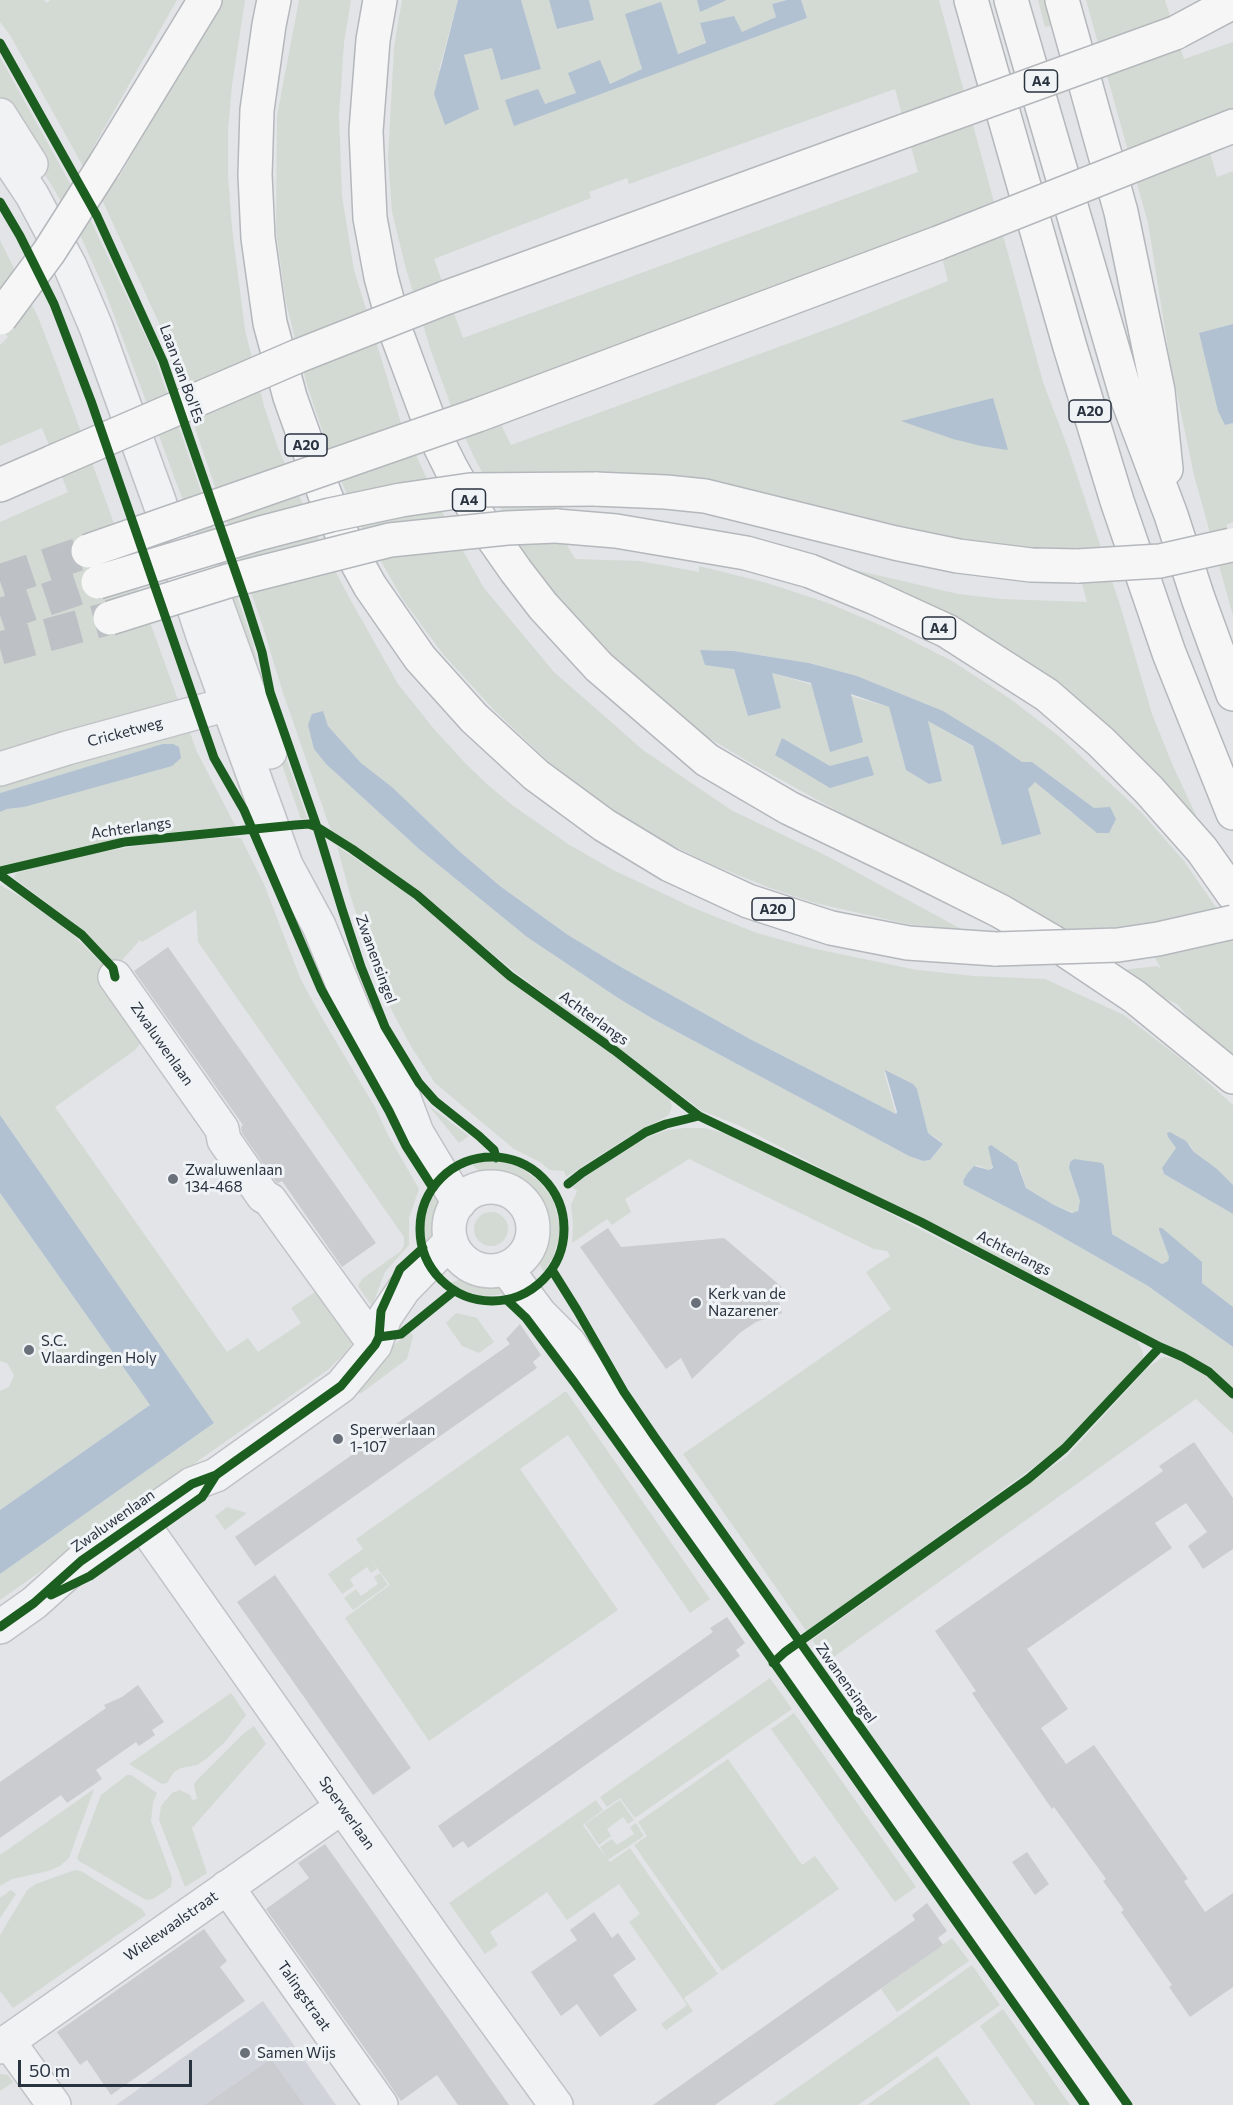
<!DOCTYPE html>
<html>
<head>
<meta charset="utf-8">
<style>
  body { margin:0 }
  #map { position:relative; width:1233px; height:2105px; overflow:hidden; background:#e2e4e7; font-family:Commissioner,sans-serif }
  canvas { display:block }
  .scale { position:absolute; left:18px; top:2060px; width:174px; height:27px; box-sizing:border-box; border:3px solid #29323f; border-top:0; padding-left:8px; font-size:18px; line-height:21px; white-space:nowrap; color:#29323f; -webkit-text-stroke:4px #f0f3f6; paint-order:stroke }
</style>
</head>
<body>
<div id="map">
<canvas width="1233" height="2105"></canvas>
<div class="scale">50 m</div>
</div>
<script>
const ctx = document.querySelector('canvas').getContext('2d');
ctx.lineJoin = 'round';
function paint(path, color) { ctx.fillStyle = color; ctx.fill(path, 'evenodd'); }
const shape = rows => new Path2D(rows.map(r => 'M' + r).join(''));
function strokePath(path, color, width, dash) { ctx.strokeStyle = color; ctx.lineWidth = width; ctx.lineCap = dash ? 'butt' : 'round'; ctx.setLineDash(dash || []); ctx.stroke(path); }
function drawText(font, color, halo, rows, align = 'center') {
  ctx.font = font + ' Commissioner,sans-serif'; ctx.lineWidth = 6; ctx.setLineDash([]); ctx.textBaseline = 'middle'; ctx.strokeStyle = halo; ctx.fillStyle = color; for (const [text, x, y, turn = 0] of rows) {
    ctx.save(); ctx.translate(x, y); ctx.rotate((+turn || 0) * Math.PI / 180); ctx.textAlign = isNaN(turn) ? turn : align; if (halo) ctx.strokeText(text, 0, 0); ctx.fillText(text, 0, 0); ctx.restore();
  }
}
paint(shape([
  [263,2001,336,2105,116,2105]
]), '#d0d4da');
paint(shape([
  [0,0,43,0,47,3,50,0,177,0,93,148,118,179,220,0,245,0,232,85,228,130,228,176,232,228,245,330,264,406,278,448,319,540,350,599,398,684,434,729,466,764,488,785,512,805,568,844,613,870,696,909,757,933,811,948,917,970,974,976,1045,979,1124,1015,1185,1062,1233,1105,1233,1185,1194,1152,1190,1145,1168,1137,1176,1148,1162,1171,1164,1174,1233,1214,1233,1307,1202,1283,1159,1230,1169,1257,1168,1261,1162,1264,1112,1234,1070,1162,1069,1168,1080,1201,1080,1207,1075,1213,1054,1205,1026,1188,1020,1168,993,1166,989,1170,977,1165,963,1181,964,1185,1041,1225,1148,1286,1233,1347,1233,1388,1205,1365,1189,1356,1073,1299,738,1125,702,1111,515,972,413,889,331,831,283,693,263,627,159,323,104,204,10,35,0,22],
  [322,711,328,726,361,763,392,787,459,851,500,886,568,935,621,967,750,1039,896,1114,884,1072,917,1089,928,1133,938,1139,943,1144,930,1160,923,1161,909,1156,653,1019,618,998,527,937,419,849,326,764,314,749],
  [299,0,351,0,344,43,339,116,342,196,354,270,401,423,449,526,484,588,554,672,643,750,731,810,827,856,963,930,907,924,815,903,770,888,711,864,665,842,605,805,550,763,494,710,443,654,403,600,361,526,333,463,307,385,286,303,276,231,277,116],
  [402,0,458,0,439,70,479,109,464,55,492,48,541,69,521,0,549,0,558,29,594,20,589,0,697,0,700,11,727,0,787,0,772,4,776,17,741,33,700,23,706,43,677,54,626,14,642,69,610,84,600,61,577,93,545,104,514,125,807,18,801,0,939,0,1043,382,1068,448,1120,605,1152,714,1173,766,1209,843,1112,741,817,561,958,594,1002,599,1087,602,1073,550,1006,553,595,489,550,515,575,559,640,561,699,572,699,566,767,583,828,603,887,628,952,661,1009,698,1060,737,1141,812,1184,861,1233,932,1233,1064,1218,1051,1177,1004,1106,972,1157,966,1161,969,1137,924,1125,927,1038,930,881,835,749,762,689,726,594,644,556,600,527,559,474,457,451,406,431,351,406,269,392,212,388,158,394,47],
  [895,89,918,172,463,338,434,259,591,198,589,192,627,178,629,184],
  [934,226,948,281,844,323,511,445,486,394,823,270],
  [700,650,734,651,809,663,857,676,942,711,995,743,1022,762,1032,762,1094,808,1072,813,1035,781,1027,788,1002,844,973,747,927,720,941,780,929,784,906,770,889,707,772,673,748,716,734,668],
  [782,739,830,766,775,754],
  [1038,0,1047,0,1054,25,1045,27],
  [1086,0,1165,0,1184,59,1233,42,1233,114,1202,127,1217,177,1233,171,1233,324,1199,334,1225,425,1233,423,1233,522,1226,525,1233,550,1233,616,1194,475,1170,361,1148,223],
  [0,57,91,221,153,352,253,643,264,696,307,818,301,819,243,654,181,495,105,291,82,239,54,189,0,104],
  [0,240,38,317,58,369,197,752,236,827,150,834,120,839,0,867,0,812,6,809,24,807,162,745,0,793,0,522,68,492,42,428,0,446,0,345,8,337,0,328],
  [229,837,241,838,264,884,301,980,322,1018,375,1107,388,1135,419,1189,409,1218,409,1245,385,1272,372,1306,358,1286,362,1279,401,1251,404,1245,404,1237,198,942,196,910,142,942,140,940,116,967,75,924,14,878,16,873,82,855,154,843],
  [337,846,405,892,504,973,669,1097,672,1106,669,1115,622,1141,566,1177,564,1171,550,1170,540,1162,514,1149,435,1083,412,1048,392,1011,379,979,351,898],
  [0,885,23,898,71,933,110,971,141,1037,140,1044,135,1050,55,1107,227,1352,248,1338,258,1352,301,1323,291,1308,315,1292,319,1293,355,1339,345,1353,329,1369,0,1600,0,1574,214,1423,0,1115],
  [428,1105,469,1136,459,1143],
  [684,1128,704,1128,737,1136,1136,1339,1143,1352,1143,1358,1137,1366,1095,1415,1064,1445,807,1632,683,1454,891,1309,866,1272,890,1256,887,1251,874,1249,689,1159,625,1199,631,1212,612,1225,607,1219,572,1243,573,1224,571,1205,577,1191,572,1187,576,1182,639,1140,668,1130],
  [487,1161,509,1163,521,1168,540,1182,553,1200,559,1223,559,1238,553,1257,544,1272,540,1265,538,1254,541,1221,535,1203,526,1191,514,1183,483,1174,472,1165],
  [438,1186,444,1205,439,1236,426,1246,423,1231,425,1213,430,1200],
  [0,1193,150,1405,0,1510,0,1391,9,1387,14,1375,7,1363,0,1361],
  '474 1229a17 17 0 1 1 34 0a17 17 0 1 1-34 0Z',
  [475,1277,496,1282,509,1294,482,1296,465,1291,451,1283,462,1278],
  [456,1313,477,1318,494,1342,479,1353,462,1346,446,1323],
  [410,1332,413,1336,407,1359,360,1394,357,1389,396,1343],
  [1163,1357,1173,1358,1194,1367,1215,1382,1233,1399,1233,1434,1196,1399,828,1661,812,1640,1067,1456,1147,1368],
  [566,1391,710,1599,690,1613,568,1435,520,1469,618,1610,429,1741,345,1618,390,1585,372,1561,377,1569,371,1573,367,1567,350,1579,354,1586,342,1594,328,1574,363,1549,356,1539],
  [227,1507,247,1513,225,1530,215,1516],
  [380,1573,388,1585,353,1610,344,1598,356,1589,361,1596,378,1584,374,1577],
  [770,1678,792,1709,635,1818,620,1798,607,1807,600,1797],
  [231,1693,246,1715,225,1742,206,1759,197,1765,181,1768,174,1772,167,1783,162,1784,129,1764],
  [794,1713,916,1887,895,1902,771,1729],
  [254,1726,266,1744,192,1828,207,1873,185,1887,159,1820,161,1806,172,1793,180,1790,190,1795,192,1800,197,1799,194,1785,196,1781,243,1734],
  [728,1759,802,1865,815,1856,839,1889,722,1971,634,1845,647,1836,638,1822],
  [127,1775,131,1775,157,1793,153,1802,151,1821,172,1878,171,1887,153,1899,146,1900,79,1861,77,1858,101,1795],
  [94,1789,69,1858,60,1866,48,1871,12,1879,0,1886,0,1855],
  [596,1800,603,1810,583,1825,607,1859,600,1847,612,1839,617,1845,634,1834,630,1827,636,1823,644,1836,608,1860,610,1862,630,1848,718,1974,684,1998,693,2011,666,2030,661,2024,687,2005,629,1922,640,1914,619,1884,567,1920,547,1892,490,1932,498,1945,485,1954,449,1903],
  [620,1800,634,1820,628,1824,623,1817,607,1829,611,1836,599,1845,585,1824],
  [75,1870,81,1871,142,1909,146,1915,13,2008,0,1991,0,1935,27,1890,36,1884],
  [11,1890,16,1894,0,1918,0,1898],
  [952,1938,969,1961,897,2012,881,1989],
  [972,1965,1000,2005,858,2105,773,2105],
  [1003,2009,1070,2105,1035,2105,980,2026],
  [937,2056,971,2105,867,2105],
  [0,2074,8,2075,13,2082,0,2091]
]), '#d3dad3');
paint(shape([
  [458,0,521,0,541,69,501,80,492,48,464,55,479,109,445,125,434,94],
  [549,0,589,0,594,20,557,29],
  [697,0,727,0,700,12],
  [787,0,801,0,807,18,514,126,505,100,538,89,545,104,576,93,568,73,600,60,610,84,642,69,625,14,661,2,678,54,706,43,700,23,734,16,742,32,776,17,772,4],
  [1233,324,1233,423,1225,425,1218,411,1199,333],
  [993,398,1008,450,981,446,953,439,901,421],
  [700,650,734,651,809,663,857,676,943,711,995,743,1022,762,1032,762,1094,808,1110,807,1116,819,1109,833,1097,833,1035,782,1028,789,1041,834,1002,845,973,746,928,721,942,781,929,784,906,770,889,707,851,694,863,742,830,752,811,683,772,673,781,708,748,716,734,669,705,665],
  [323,711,328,726,361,763,392,787,459,851,500,886,568,935,621,967,750,1039,896,1114,897,1112,885,1070,913,1084,917,1089,928,1133,943,1144,930,1160,923,1161,909,1156,653,1019,618,998,527,937,419,849,326,764,314,749,308,725,312,714],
  [782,738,830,766,868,756,874,775,830,788,775,755],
  [163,744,173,744,179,747,181,758,172,766,24,807,7,809,0,812,0,793],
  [0,1115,214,1423,0,1574,0,1510,150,1405,0,1193],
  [1170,1132,1186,1141,1194,1152,1217,1169,1233,1185,1233,1214,1164,1174,1162,1168,1176,1148,1168,1137,1167,1133],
  [991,1145,1017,1163,1026,1188,1054,1205,1072,1213,1078,1211,1080,1201,1069,1168,1070,1162,1074,1159,1102,1163,1104,1166,1112,1234,1162,1264,1168,1261,1169,1257,1159,1230,1159,1228,1162,1228,1202,1262,1202,1283,1233,1307,1233,1347,1148,1286,1041,1225,964,1185,963,1181,967,1174,974,1166,989,1170,993,1168,988,1147]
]), '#b1c1d1');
paint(shape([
  [168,947,376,1243,342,1267,282,1181,278,1183,276,1182,242,1133,241,1127,243,1125,134,971],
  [608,1228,621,1247,724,1238,782,1287,776,1290,782,1313,756,1322,741,1332,692,1379,681,1358,666,1369,580,1247],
  [520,1324,541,1355,533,1362,537,1368,255,1566,235,1537,510,1344,506,1339],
  [1194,1442,1233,1498,1233,1549,1203,1569,1188,1546,1207,1532,1186,1503,1155,1523,1172,1548,1027,1649,1068,1709,1041,1728,1066,1764,1094,1745,1188,1879,1184,1881,1205,1912,1233,1893,1233,1987,1190,2017,1169,1987,1172,1985,1121,1912,1124,1910,1103,1881,1106,1879,1054,1807,1052,1809,982,1708,972,1693,976,1691,935,1631,1163,1471,1159,1466],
  [275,1575,411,1768,373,1795,237,1602],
  [727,1617,745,1643,736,1650,740,1656,468,1848,463,1841,453,1848,438,1826,713,1632,710,1628],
  [138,1685,164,1722,152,1730,155,1735,139,1746,136,1742,96,1770,102,1779,67,1803,61,1795,0,1838,0,1782,106,1708,104,1705,122,1697],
  [325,1844,369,1906,509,2105,458,2105,437,2075,401,2101,378,2067,266,1909,309,1878,298,1863],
  [1027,1852,1049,1884,1035,1895,1012,1862],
  [927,1903,947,1931,938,1938,943,1945,715,2105,653,2105,915,1920,912,1915],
  [594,1912,612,1938,618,1933,636,1959,613,1975,637,2010,600,2037,577,2004,561,2016,531,1972,577,1940,570,1930],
  [204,1929,227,1961,220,1967,245,2001,111,2095,87,2060,80,2065,57,2032],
  [271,2059,304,2105,205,2105]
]), '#cacccf');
strokePath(shape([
  [0,581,88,551],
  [0,615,98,582],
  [0,648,110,618]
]), '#bdc0c5', 33, [33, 16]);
const minor = shape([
  [0,115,31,164],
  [0,147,32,195,70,266,96,327,159,501,203,636,286,865,319,926,355,1014,402,1093,417,1133,459,1203],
  [205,572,270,752],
  [0,769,67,748,250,698],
  [115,977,222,1129,224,1140,263,1196,270,1200,375,1345],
  '449 1229a42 42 0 1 1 84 0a42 42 0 1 1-84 0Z',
  [506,1268,540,1314,569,1343,785,1652,1105,2105],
  [140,1520,446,1954,556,2105],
  [0,1627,34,1603,81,1561,192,1484,216,1475,341,1386,375,1345,385,1317,404,1289,451,1241],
  [227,1887,381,2105],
  [8,2041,54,2105],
  [0,2047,342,1807]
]);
const highway = shape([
  [274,0,269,25,257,110,255,175,258,238,270,323,290,397,325,495,345,541,370,586,420,658,474,718,536,775,604,825,670,865,748,901,831,928,908,943,996,949],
  [380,0,373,40,366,131,370,218,381,277,396,332,434,434,451,468,481,521,516,571,543,606,599,667,707,760,789,808,916,869,1000,911,1053,942,1135,997,1233,1077],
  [971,0,1070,347,1117,501,1169,653,1233,813],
  [1011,0,1127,398,1171,515,1198,598,1233,694],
  [1062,0,1121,212,1158,391,1166,469],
  [1175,33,1233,2],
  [1205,137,1233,126],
  [105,164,205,0],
  [445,298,907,130],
  [478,415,938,243],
  [0,485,55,461],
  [595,489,666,492,705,496,895,543,958,556,1031,565,1078,566],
  [556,526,616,531,746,553,810,571,873,597,947,631,1047,695,1101,742,1149,790,1202,850,1233,894]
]);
strokePath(minor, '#c0c2c5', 36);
strokePath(highway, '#b4b7bc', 36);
strokePath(minor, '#f1f2f4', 33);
strokePath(highway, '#f6f6f6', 33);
const highwayBridge = shape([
  [907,130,1175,33],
  [938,243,1205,137],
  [0,318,49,252,105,164],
  [55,461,298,356,445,298],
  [88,551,478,415],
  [1078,566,1160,561,1231,545],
  [98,582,261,533,330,515,401,500,470,490,595,489],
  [110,618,228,581,390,540,507,528,556,526],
  [996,949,1118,945,1158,939,1233,922]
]);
strokePath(highwayBridge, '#b4b7bc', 36, []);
strokePath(highwayBridge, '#f6f6f6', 33);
strokePath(shape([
  [0,43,97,216,163,361,247,605,262,652,270,692,317,827,342,909,361,967,385,1027,419,1083,435,1101,479,1136,494,1150,496,1158],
  [0,202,20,236,54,304,91,401,214,758,244,810,321,989,389,1111,406,1146,433,1188],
  [0,871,124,842,295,825,309,824,317,827,352,849,417,895,510,976,614,1050,699,1116,921,1222,1160,1347,1183,1357,1209,1372,1233,1394],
  [0,875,82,935,113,968,115,977],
  '420 1229a72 72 0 1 1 144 0a72 72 0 1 1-144 0Z',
  [568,1184,582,1173,646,1132,666,1124,699,1116],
  [552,1270,577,1310,624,1392,654,1436,1128,2105],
  [507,1300,526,1318,574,1382,727,1596,1085,2105],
  [379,1337,401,1334,454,1291],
  [51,1595,90,1576,202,1497,216,1475],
  [0,1627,34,1603,81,1561,192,1484,216,1475,341,1386,375,1345,379,1337,381,1311,400,1269,423,1248],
  [773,1663,785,1652,1028,1479,1065,1448,1160,1347]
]), '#1b5e20', 9);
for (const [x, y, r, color] of [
  [173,1179,6,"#6a707a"],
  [696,1303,6,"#6a707a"],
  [29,1350,6,"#6a707a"],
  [338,1439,6,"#6a707a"],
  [245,2053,6,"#6a707a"]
]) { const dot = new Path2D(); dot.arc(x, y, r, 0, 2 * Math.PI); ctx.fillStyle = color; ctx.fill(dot); strokePath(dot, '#f0f3f6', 2); }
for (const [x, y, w] of [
  [1041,81,33],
  [1090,411,42],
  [306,445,42],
  [469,500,33],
  [939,628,33],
  [773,909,42]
]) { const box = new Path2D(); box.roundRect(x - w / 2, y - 11, w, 22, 4.5); ctx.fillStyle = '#f0f3f6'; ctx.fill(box); strokePath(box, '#29323f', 1.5); }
drawText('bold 14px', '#29323f', null, [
  ["A4",1041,81],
  ["A20",1090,411],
  ["A20",306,445],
  ["A4",469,500],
  ["A4",939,628],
  ["A20",773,909]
]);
drawText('15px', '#29323f', '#f0f3f6', [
  ["Laan van Bol'Es",182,374,70],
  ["Cricketweg",125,732,-15],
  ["Achterlangs",131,828,-8],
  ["Zwanensingel",376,959,70],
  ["Achterlangs",594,1018,36],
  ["Zwaluwenlaan",162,1044,55],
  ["Achterlangs",1014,1253,27],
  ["Zwaluwenlaan",113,1521,-35],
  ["Zwanensingel",846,1683,55],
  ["Sperwerlaan",347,1813,55],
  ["Wielewaalstraat",171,1926,-35],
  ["Talingstraat",304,1996,55]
]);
drawText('15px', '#29323f', '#f0f3f6', [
  ["Zwaluwenlaan",185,1170],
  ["134-468",185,1187],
  ["Kerk van de",708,1294],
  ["Nazarener",708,1311],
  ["S.C.",41,1341],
  ["Vlaardingen Holy",41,1358],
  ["Sperwerlaan",350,1430],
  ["1-107",350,1447],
  ["Samen Wijs",257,2053]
], 'left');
</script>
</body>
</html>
